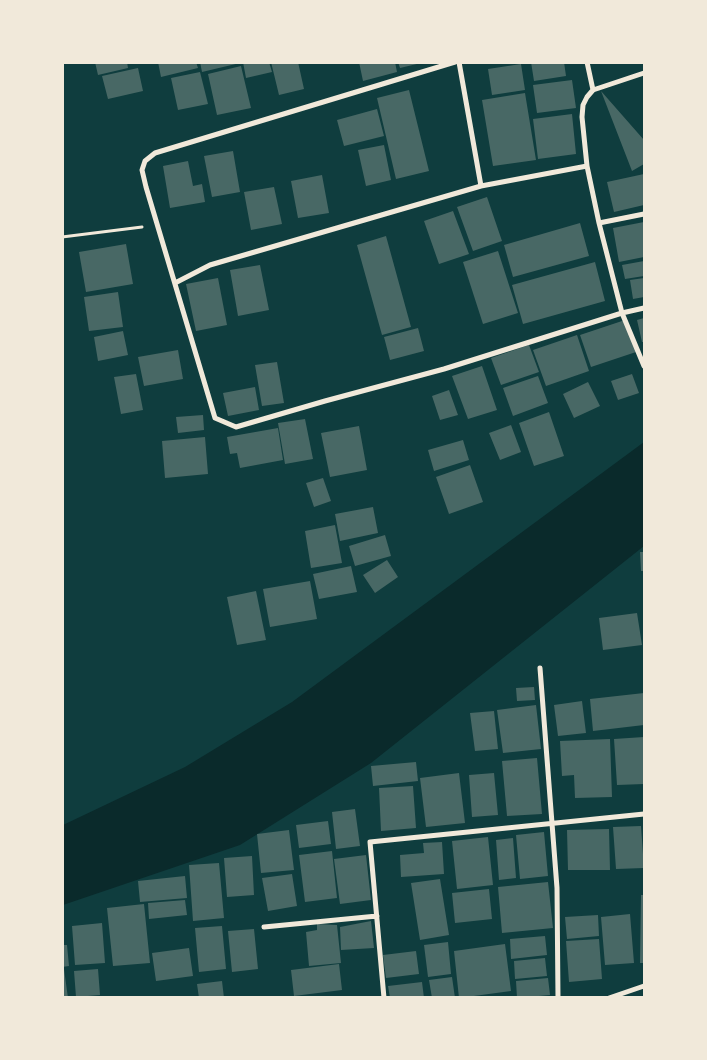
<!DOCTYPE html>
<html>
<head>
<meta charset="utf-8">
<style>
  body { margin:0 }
  #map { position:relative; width:707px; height:1060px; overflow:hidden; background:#0f3d3e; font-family:"Noto Sans",sans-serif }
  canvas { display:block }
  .frame { position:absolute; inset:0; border:64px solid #f1e9da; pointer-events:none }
</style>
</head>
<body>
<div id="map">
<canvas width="707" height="1060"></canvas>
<div class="frame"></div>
</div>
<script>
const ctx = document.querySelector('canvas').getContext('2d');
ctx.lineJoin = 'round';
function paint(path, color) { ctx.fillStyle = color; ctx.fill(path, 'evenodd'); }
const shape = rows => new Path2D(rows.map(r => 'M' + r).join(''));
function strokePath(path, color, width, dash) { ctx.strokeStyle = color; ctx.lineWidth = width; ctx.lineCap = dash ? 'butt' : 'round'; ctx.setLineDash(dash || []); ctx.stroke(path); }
paint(shape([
  [644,442,644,546,371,763,240,845,63,905,63,825,185,767,292,702]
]), '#0a2a2b');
paint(shape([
  [95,62,127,62,128,68,98,75],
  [158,62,196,62,198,68,161,77],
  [200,62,240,62,240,63,202,72],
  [243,62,269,62,272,72,246,78],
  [271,62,298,62,304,89,279,95],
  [359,62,395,62,397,72,363,81],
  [398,62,420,62,421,63,400,68],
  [531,62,564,62,566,76,534,81],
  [521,64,525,90,492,95,488,69],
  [241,66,251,108,217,115,208,74],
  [138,68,143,91,108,99,102,76],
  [200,72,208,104,178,110,171,78],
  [572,80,576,108,537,113,533,85],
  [409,90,429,171,396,179,377,98],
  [601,91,644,140,644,164,632,171],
  [525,93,536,160,493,166,482,100],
  [377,109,384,136,344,146,337,120],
  [572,114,576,154,538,159,533,119],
  [384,145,391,180,366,186,358,150],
  [233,151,240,192,212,197,204,156],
  [188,161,193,186,202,184,205,202,170,208,163,166],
  [644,174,644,205,614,212,607,182],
  [322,175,329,213,298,218,291,181],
  [274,187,282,224,251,230,244,192],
  [487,197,502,241,473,251,457,207],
  [453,211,469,254,439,264,424,221],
  [644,222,644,257,619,262,613,228],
  [580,223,589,256,513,277,504,245],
  [386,236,411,327,382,335,357,245],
  [126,244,133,284,86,292,79,252],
  [498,251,518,313,483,324,463,262],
  [644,261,644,276,625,279,622,265],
  [595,262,605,301,523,324,512,285],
  [260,265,269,310,238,316,230,270],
  [218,278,227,325,196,331,186,284],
  [644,278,644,297,633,299,630,280],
  [118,292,123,327,89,331,84,297],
  [644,318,644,342,642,342,637,320],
  [625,320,636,352,591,367,580,335],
  [418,328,424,351,390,360,384,337],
  [123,331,128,355,98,361,94,337],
  [577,335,589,371,546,386,533,350],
  [529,345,539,372,501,385,491,358],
  [178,350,183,379,144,386,138,357],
  [277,362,284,403,262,406,255,365],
  [482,366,497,410,468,419,452,376],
  [136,374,143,410,121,414,114,377],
  [632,374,639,393,618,400,611,381],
  [538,376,548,403,513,416,503,388],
  [588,382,600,406,574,418,563,394],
  [255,387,259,410,228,416,223,393],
  [449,390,458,415,440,420,432,396],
  [549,412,564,456,534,466,519,423],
  [203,415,204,430,178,433,176,417],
  [305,419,313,459,285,464,278,423],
  [511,425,521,452,500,460,489,433],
  [359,426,367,470,330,477,321,433],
  [278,428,283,460,240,468,237,453,230,454,227,437],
  [205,437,208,474,165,478,162,441],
  [463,440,469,460,434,471,428,450],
  [470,465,483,502,449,514,436,477],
  [323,478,331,501,314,507,306,483],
  [373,507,378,533,340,541,335,514],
  [335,525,342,563,311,568,305,531],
  [385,535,391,556,355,566,349,546],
  [640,552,644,552,644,571,641,571],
  [387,560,398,577,375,593,363,575],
  [351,566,357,592,319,599,313,574],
  [310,581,317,619,270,627,263,589],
  [256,591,266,640,237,645,227,597],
  [637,613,642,645,603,650,599,618],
  [534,687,535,700,517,701,516,688],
  [644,693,644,725,593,731,590,699],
  [582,701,586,733,558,736,554,705],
  [536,705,541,749,503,753,497,710],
  [494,711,498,749,475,751,470,713],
  [644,737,644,784,617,785,614,739],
  [610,739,612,797,575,798,574,775,562,776,560,741],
  [537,758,542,814,507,816,502,761],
  [416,762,418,781,373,786,371,766],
  [459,773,465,823,426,827,420,778],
  [494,773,498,815,472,817,469,775],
  [413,786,416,828,381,831,379,788],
  [355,809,360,846,336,849,332,812],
  [328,821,331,844,299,848,296,825],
  [641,826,644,868,616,869,613,827],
  [609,829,610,870,568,870,567,830],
  [289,830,294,870,261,873,257,834],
  [544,832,548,876,520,879,516,835],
  [488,837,493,885,457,889,452,841],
  [513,838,516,878,499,880,496,840],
  [442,842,444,874,401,877,400,855,424,853,423,843],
  [332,851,337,898,305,902,299,855],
  [366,855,371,900,340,904,334,859],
  [252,856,254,895,227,897,224,858],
  [219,863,224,918,193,921,189,865],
  [292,874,297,906,268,911,262,878],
  [185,876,187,898,140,902,138,881],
  [440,879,449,935,420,940,411,883],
  [548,882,553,928,502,933,498,887],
  [489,889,492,919,455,923,452,893],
  [641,895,644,895,644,963,640,963],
  [185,900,187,915,149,919,148,903],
  [144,904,150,963,113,966,107,908],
  [630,914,634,963,605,965,601,917],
  [598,915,599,936,567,939,565,917],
  [371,921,374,948,341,950,340,927],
  [102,923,105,963,75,965,72,926],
  [317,924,337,925,341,963,309,966,306,932,317,930],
  [222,926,226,969,199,972,195,928],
  [254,929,258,969,232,972,228,931],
  [545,936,547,955,511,959,510,939],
  [599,939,602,979,569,982,566,941],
  [448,942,451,974,428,977,424,945],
  [505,944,511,991,459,998,454,951],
  [62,945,67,945,69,966,62,967],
  [189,948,193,976,156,981,152,953],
  [416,951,419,974,386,978,383,955],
  [545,958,547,976,515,979,514,961],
  [339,964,342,990,294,996,291,970],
  [64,969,68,998,62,998,62,970],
  [98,969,100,995,76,997,74,971],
  [452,977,455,998,432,998,429,980],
  [548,978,550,995,517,998,516,981],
  [222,981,224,998,199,998,197,984],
  [422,982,424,998,390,998,388,986]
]), '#486865');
strokePath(shape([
  [62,237,142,227]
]), '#f1e9da', 3);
strokePath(shape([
  [455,62,155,153,145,161,142,170,146,187,215,418,236,427,325,401,444,369,622,313,644,308],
  [459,62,481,186],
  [587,62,593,90],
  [644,73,593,90,587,97,583,105,582,117,587,166,599,223,622,313,644,366],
  [599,223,644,214],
  [175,283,210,265,481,186,587,166],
  [540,668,557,888,558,998],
  [264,927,377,916],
  [384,998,370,842,644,814],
  [609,998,644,986]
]), '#f1e9da', 5);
</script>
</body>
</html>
